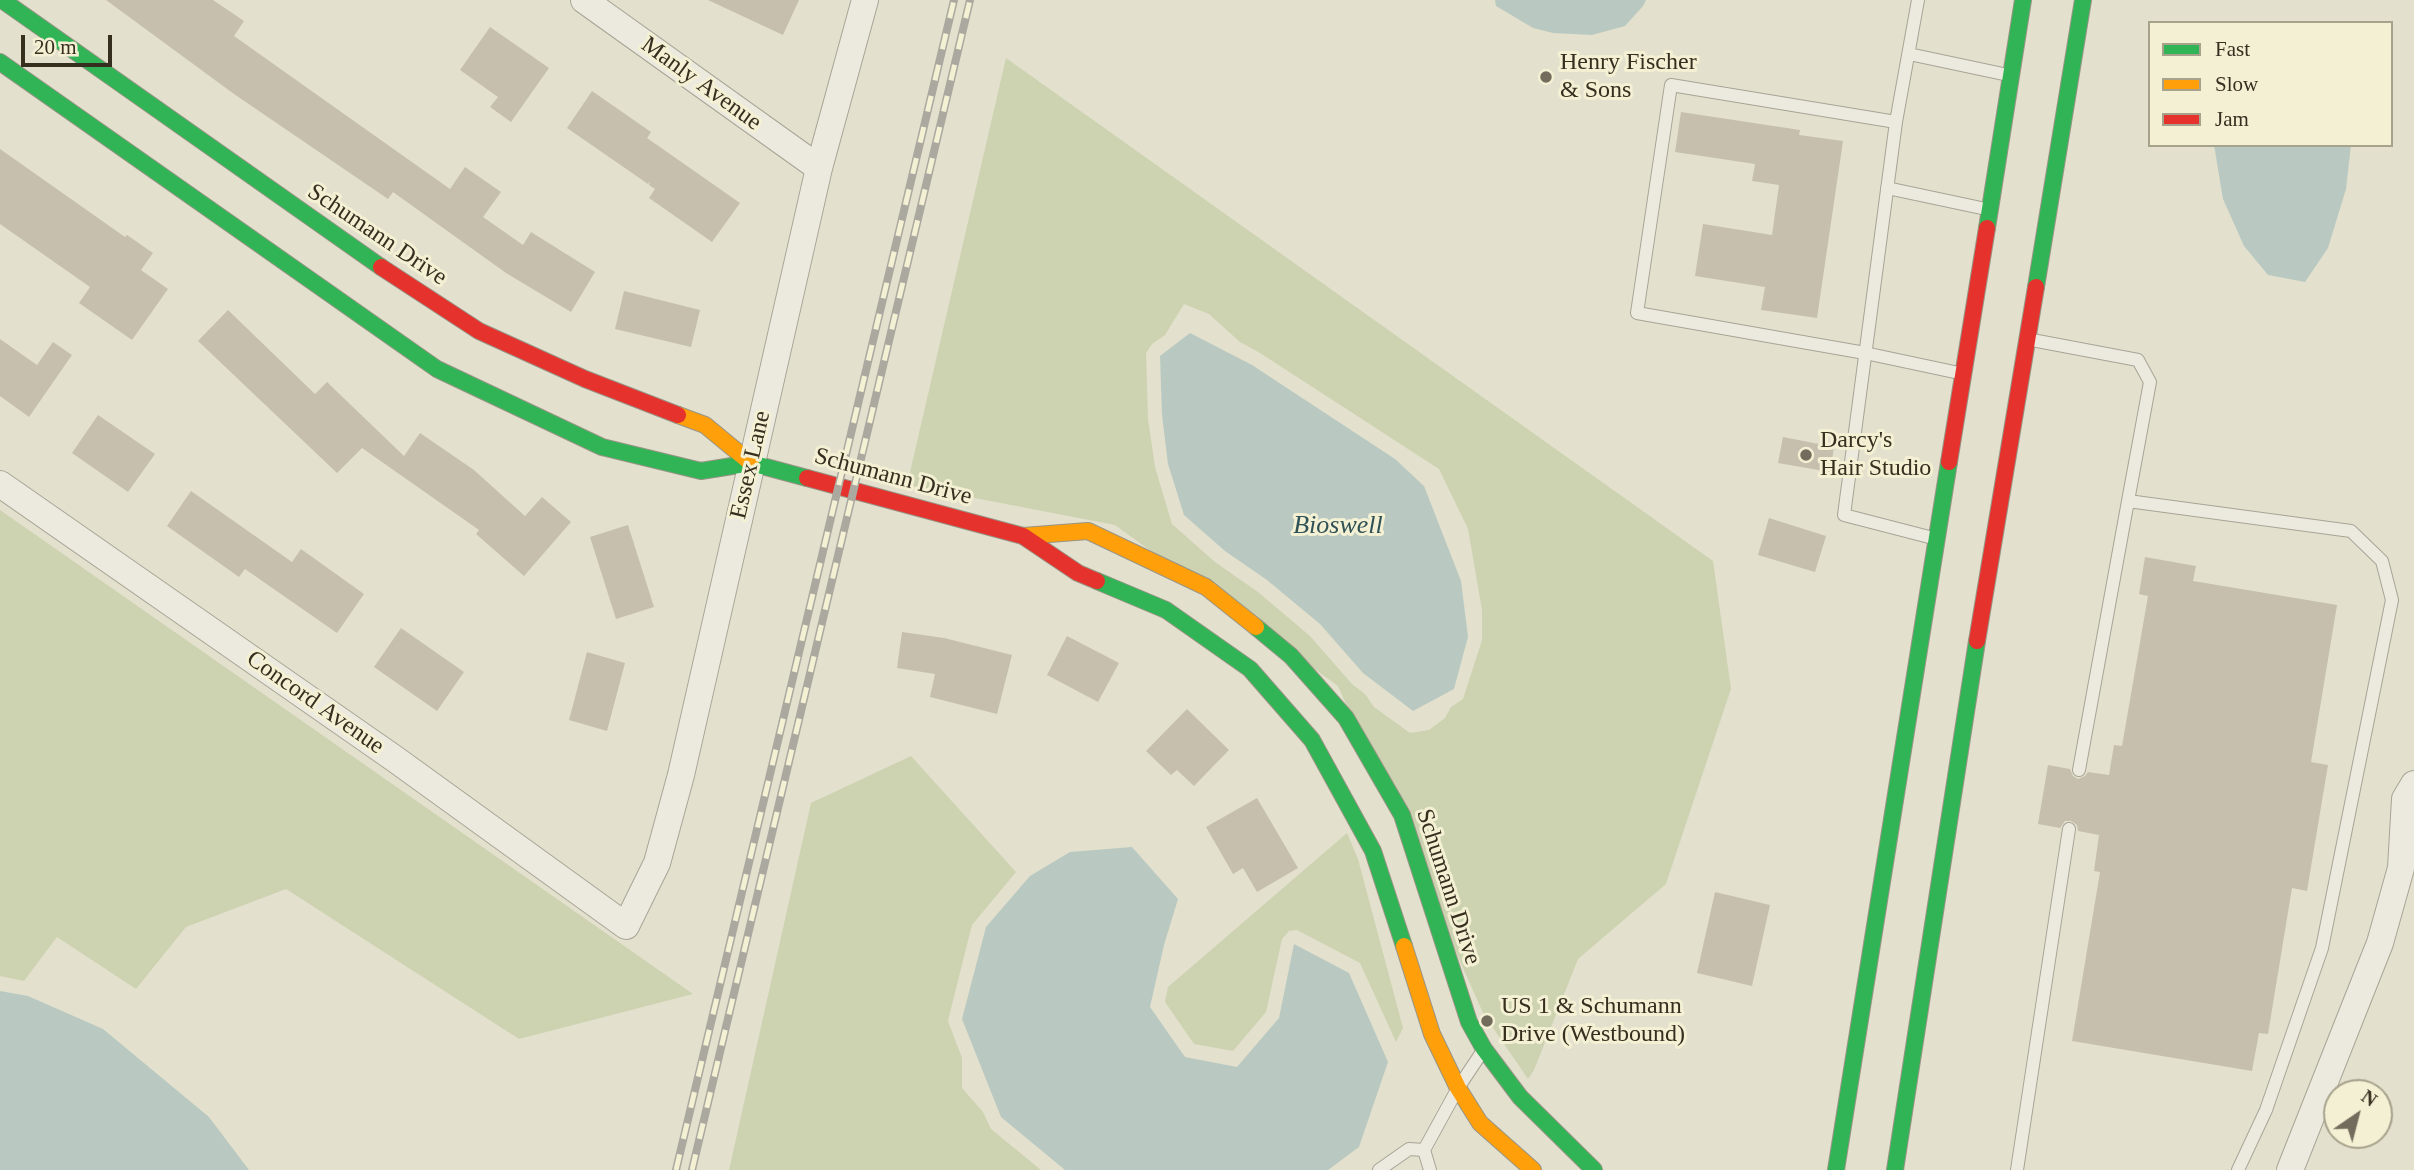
<!DOCTYPE html>
<html>
<head>
<meta charset="utf-8">
<style>
  body { margin:0 }
  #map { position:relative; width:2414px; height:1170px; overflow:hidden; background:#e3e0cd; font-family:"Times New Roman",serif }
  canvas { display:block }
  .legend { position:absolute; left:2148px; top:21px; width:245px; height:126px; box-sizing:border-box; background:#f3f0d4; border:2px solid #a7a28c; margin:0; padding:9px 12px; list-style:none; font-size:21px; color:#362e1f }
  .legend li { display:flex; align-items:center; gap:14px; height:35px }
  .legend b { width:35px; border:2px solid #a7a28c }
  .north { position:absolute; left:2323px; top:1079px; width:70px; height:70px; box-sizing:border-box; background:#f3f0d4; border:2px solid #a7a28c; border-radius:50%; rotate:35deg; font-size:19px; font-weight:700; line-height:28px; text-align:center; color:#362e1f }
  .north::after { content:''; display:block; margin:auto; width:24px; height:32px; background:#736c5c; clip-path:polygon(50% 0,100% 100%,50% 72%,0 100%) }
  .scale { position:absolute; left:21px; top:35px; width:91px; height:32px; box-sizing:border-box; border:4px solid #362e1f; border-top:0; padding-left:9px; font-size:21px; line-height:24px; white-space:nowrap; color:#362e1f; -webkit-text-stroke:5px #f3f0d4; paint-order:stroke }
</style>
</head>
<body>
<div id="map">
<canvas width="2414" height="1170"></canvas>
<ul class="legend">
<li><b style="height:9px;background:#30b455"></b>Fast</li>
<li><b style="height:9px;background:#ff9f0a"></b>Slow</li>
<li><b style="height:9px;background:#e5322d"></b>Jam</li>
</ul>
<div class="north">N</div>
<div class="scale">20 m</div>
</div>
<script>
const ctx = document.querySelector('canvas').getContext('2d');
ctx.lineJoin = 'round';
function paint(path, color) { ctx.fillStyle = color; ctx.fill(path, 'evenodd'); }
const shape = rows => new Path2D(rows.map(r => 'M' + r).join(''));
function strokePath(path, color, width, dash) { ctx.strokeStyle = color; ctx.lineWidth = width; ctx.lineCap = dash ? 'butt' : 'round'; ctx.setLineDash(dash || []); ctx.stroke(path); }
function drawText(font, color, halo, rows, align = 'center') {
  ctx.font = font + ' "Times New Roman",serif'; ctx.lineWidth = 6; ctx.setLineDash([]); ctx.textBaseline = 'middle'; ctx.strokeStyle = halo; ctx.fillStyle = color; for (const [text, x, y, turn = 0] of rows) {
    ctx.save(); ctx.translate(x, y); ctx.rotate((+turn || 0) * Math.PI / 180); ctx.textAlign = isNaN(turn) ? turn : align; if (halo) ctx.strokeText(text, 0, 0); ctx.fillText(text, 0, 0); ctx.restore();
  }
}
paint(shape([
  [1006,58,1713,561,1731,689,1666,884,1578,959,1534,1070,1528,1079,1483,1013,1338,686,1115,525,907,485],
  [1184,304,1209,314,1240,342,1260,353,1439,469,1468,529,1482,610,1482,640,1463,699,1451,707,1445,718,1429,730,1410,733,1374,707,1365,694,1352,684,1310,636,1258,592,1215,562,1172,524,1155,467,1148,419,1146,353,1152,344,1165,335],
  [0,510,693,994,519,1039,286,889,186,927,136,989,57,937,24,981,0,976],
  [911,756,1016,872,972,925,948,1021,962,1058,962,1088,983,1112,991,1129,1041,1170,729,1170,811,803],
  [1347,833,1358,859,1403,1028,1396,1042,1360,963,1297,930,1289,931,1282,939,1266,1012,1233,1051,1194,1044,1165,1002,1168,987]
]), '#cdd3b1');
paint(shape([
  [1495,0,1646,0,1643,6,1625,26,1592,35,1553,33,1533,28,1496,6],
  [2214,145,2351,145,2346,189,2328,248,2305,282,2268,275,2244,246,2223,199],
  [1190,333,1252,365,1395,459,1424,486,1461,581,1468,637,1454,689,1413,711,1363,673,1320,624,1267,580,1225,551,1184,515,1168,464,1162,415,1160,356],
  [1132,847,1178,899,1164,945,1150,1007,1185,1057,1237,1067,1279,1018,1294,944,1349,973,1388,1062,1359,1147,1328,1170,1065,1170,1001,1117,962,1019,986,927,1030,876,1070,852],
  [0,991,28,996,103,1029,209,1117,249,1170,0,1170]
]), '#b9c9c1');
paint(shape([
  [106,0,213,0,244,21,234,36,450,189,465,167,501,192,483,217,523,245,531,232,595,272,571,312,506,273,393,192,388,199,234,94],
  [708,0,799,0,783,35],
  [490,27,549,68,511,122,490,107,498,97,460,70],
  [592,91,651,132,647,138,740,203,712,242,649,198,655,189,649,185,650,181,648,184,567,128],
  [1681,112,1800,130,1799,135,1843,141,1817,318,1761,310,1765,287,1695,276,1703,224,1772,235,1779,185,1752,181,1755,164,1675,152],
  [0,149,125,237,127,235,153,253,141,270,168,289,132,340,79,303,90,287,0,224],
  [624,291,700,310,691,347,615,329],
  [228,310,315,394,327,382,404,456,420,433,474,470,525,516,542,497,571,522,524,576,476,534,479,530,362,448,337,473,198,341],
  [0,339,37,365,53,342,72,355,29,417,0,396],
  [98,415,155,454,128,492,72,453],
  [1783,437,1834,447,1830,472,1778,463],
  [191,491,292,562,301,549,364,594,337,633,245,569,239,577,167,526],
  [1769,518,1826,536,1815,572,1758,555],
  [628,525,654,607,616,619,590,537],
  [2145,557,2196,566,2193,581,2337,605,2311,762,2328,765,2307,891,2292,888,2268,1034,2259,1033,2252,1071,2072,1041,2100,872,2094,871,2099,835,2078,831,2077,825,2071,821,2065,821,2060,828,2038,824,2048,765,2070,769,2073,776,2078,779,2085,776,2088,772,2109,775,2114,745,2122,746,2148,596,2139,594],
  [401,628,464,672,437,711,374,667],
  [902,632,944,638,1012,655,997,714,930,697,935,674,897,668],
  [1067,636,1119,663,1098,702,1047,675],
  [587,652,625,663,607,731,569,720],
  [1187,709,1229,750,1194,786,1177,770,1171,775,1146,751],
  [1257,798,1298,868,1257,892,1243,868,1233,874,1206,827],
  [1715,892,1770,905,1752,986,1697,973]
]), '#c6bfae');
const lane = shape([
  [1918,0,1896,122,1844,515,1933,538],
  [1909,54,2008,75],
  [1896,122,1671,85,1637,313,1865,353,1959,373],
  [1887,188,1986,209],
  [2032,340,2138,360,2150,382,2128,501,2351,531,2382,561,2392,600,2322,948,2266,1110,2238,1170],
  [2079,770,2128,501],
  [1379,1170,1409,1149,1424,1150],
  [1430,1170,1424,1150,1458,1088,1482,1052],
  [2017,1170,2069,829]
]);
const street = shape([
  [584,0,819,168],
  [0,484,395,759,626,926,657,863,681,775,819,168,865,0],
  [2290,1170,2380,943,2401,868,2405,799,2414,784]
]);
const fast = shape([
  [2,0,381,267],
  [0,62,437,369,602,447,701,471,751,463,807,478],
  [1987,228,2023,0],
  [2036,287,2083,0],
  [1097,581,1166,610,1250,669,1312,740,1373,851,1404,946],
  [1256,627,1291,656,1346,718,1402,815,1469,1022,1484,1049,1520,1097,1594,1170],
  [1836,1170,1949,462],
  [1895,1170,1977,641]
]);
const slow = shape([
  [678,415,705,425,751,463],
  [1023,536,1088,531,1206,587,1256,627],
  [1404,946,1432,1034,1458,1088,1480,1123,1533,1170]
]);
const jam = shape([
  [381,267,479,331,585,379,678,415],
  [1949,462,1987,228],
  [807,478,1023,536,1078,573,1097,581],
  [1977,641,2036,287]
]);
strokePath(lane, '#a8a496', 14);
strokePath(street, '#a8a496', 28);
strokePath(fast, '#989486', 18);
strokePath(slow, '#989486', 18);
strokePath(jam, '#989486', 18);
strokePath(lane, '#eceadf', 12);
strokePath(street, '#eceadf', 26);
strokePath(fast, '#30b455', 16);
strokePath(slow, '#ff9f0a', 16);
strokePath(jam, '#e5322d', 16);
const rail = shape([
  [676,1170,954,0],
  [692,1170,970,0]
]);
strokePath(rail, '#aba99f', 8);
strokePath(rail, '#f3f0d4', 5, [16]);
for (const [x, y, r, color] of [
  [1546,77,7,"#736c5c"],
  [1806,455,7,"#736c5c"],
  [1487,1021,7,"#736c5c"]
]) { const dot = new Path2D(); dot.arc(x, y, r, 0, 2 * Math.PI); ctx.fillStyle = color; ctx.fill(dot); strokePath(dot, '#f3f0d4', 2.5); }
drawText('24px', '#362e1f', '#f3f0d4', [
  ["Henry Fischer",1560,63],
  ["& Sons",1560,91],
  ["Darcy's",1820,441],
  ["Hair Studio",1820,469],
  ["US 1 & Schumann",1501,1007],
  ["Drive (Westbound)",1501,1035]
], 'left');
drawText('24px', '#362e1f', '#f3f0d4', [
  ["Manly Avenue",701,84,36],
  ["Schumann Drive",377,235,34],
  ["Essex Lane",751,465,-77],
  ["Schumann Drive",893,477,15],
  ["Concord Avenue",315,703,35],
  ["Schumann Drive",1448,887,72]
]);
drawText('italic 26px', '#305155', '#f3f0d4', [
  ["Bioswell",1338,526]
]);
</script>
</body>
</html>
